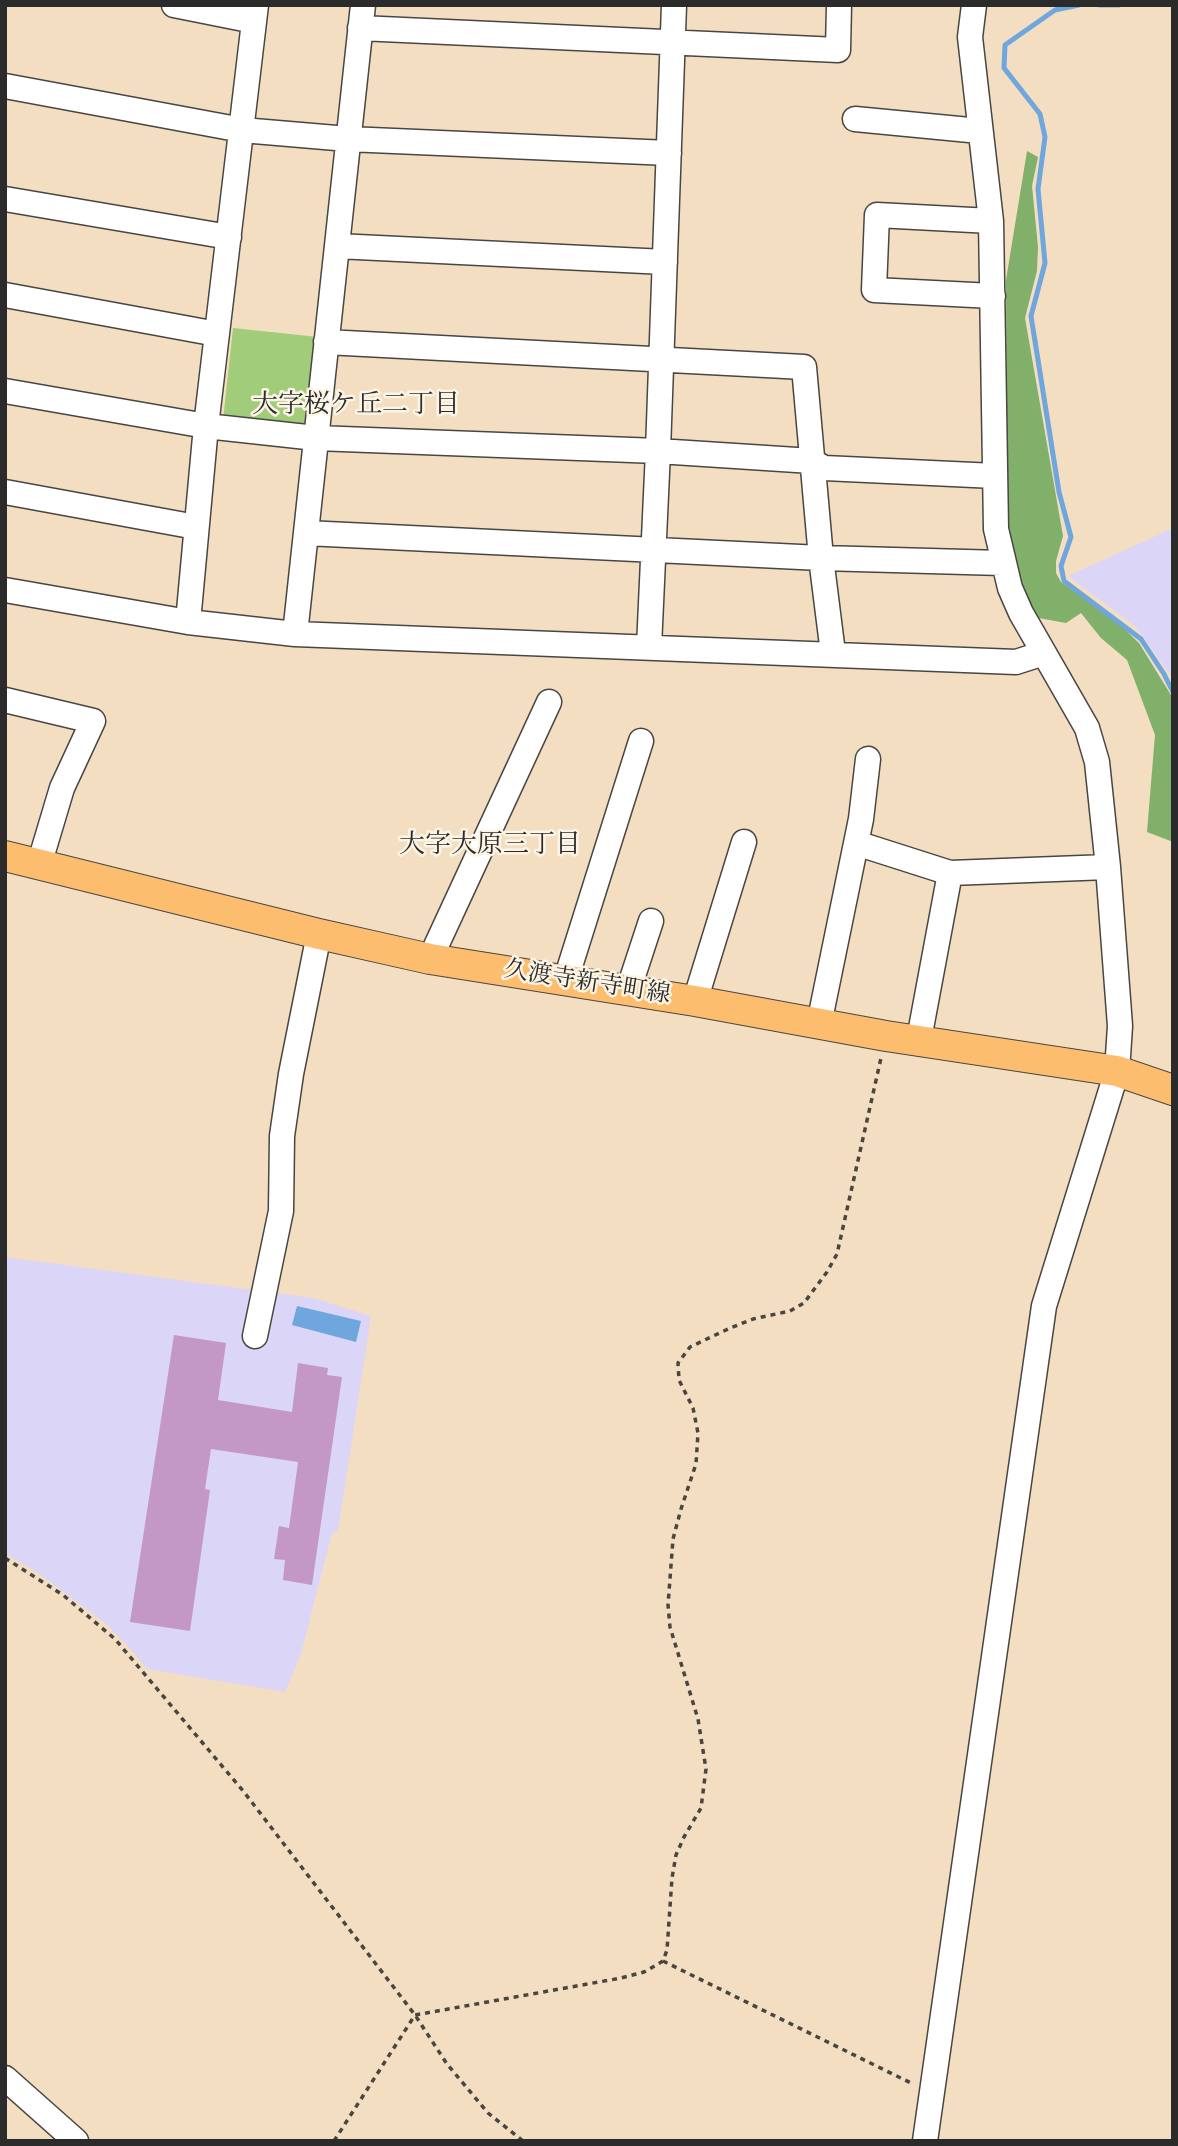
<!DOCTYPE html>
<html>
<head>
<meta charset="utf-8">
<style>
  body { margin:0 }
  #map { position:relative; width:1178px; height:2146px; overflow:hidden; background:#f4dec1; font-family:"IM FELL English",serif }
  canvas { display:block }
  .frame { position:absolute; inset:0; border:7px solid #2b2b2b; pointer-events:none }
</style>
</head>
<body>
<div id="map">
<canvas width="1178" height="2146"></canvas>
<div class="frame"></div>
</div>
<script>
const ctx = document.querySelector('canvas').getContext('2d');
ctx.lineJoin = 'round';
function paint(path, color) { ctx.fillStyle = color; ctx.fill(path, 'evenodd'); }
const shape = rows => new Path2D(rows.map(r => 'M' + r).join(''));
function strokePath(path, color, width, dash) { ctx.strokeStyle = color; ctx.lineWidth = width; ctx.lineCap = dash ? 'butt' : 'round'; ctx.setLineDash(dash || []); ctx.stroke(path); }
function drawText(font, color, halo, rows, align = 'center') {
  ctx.font = font + ' "IM FELL English","Noto Serif JP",serif'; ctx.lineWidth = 5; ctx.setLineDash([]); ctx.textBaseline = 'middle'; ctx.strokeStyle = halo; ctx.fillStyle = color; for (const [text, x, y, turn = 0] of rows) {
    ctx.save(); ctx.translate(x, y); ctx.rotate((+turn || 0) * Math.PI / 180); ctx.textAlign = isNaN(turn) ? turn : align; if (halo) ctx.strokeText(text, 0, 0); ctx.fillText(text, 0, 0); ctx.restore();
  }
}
paint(shape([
  [1173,528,1173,679,1136,627,1068,576],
  [5,1257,313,1298,371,1316,338,1531,332,1533,301,1654,285,1692,147,1669,129,1647,105,1623,35,1571,5,1554]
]), '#dbd6f7');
paint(shape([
  [233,328,318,337,309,429,223,420]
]), '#a1cd7a');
paint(shape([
  [1027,151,1038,157,1032,186,1038,247,1037,271,1025,318,1063,536,1056,561,1056,573,1061,582,1113,618,1139,643,1171,695,1173,702,1173,842,1147,832,1155,735,1127,660,1101,638,1081,613,1066,623,1033,617,1010,546,1007,504,1006,280]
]), '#80b06a');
paint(shape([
  [297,1306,361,1321,356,1342,292,1325]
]), '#6ea6dd');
strokePath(shape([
  [1079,5,1055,10,1005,45,1004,68,1040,114,1045,137,1038,189,1045,263,1031,316,1059,492,1071,537,1061,566,1064,581,1141,639,1164,674,1173,692],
  [1099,5,1119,5]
]), '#6ea6dd', 5);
paint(shape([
  [174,1335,226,1343,218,1400,292,1412,298,1363,328,1368,327,1375,342,1377,312,1585,283,1580,285,1560,274,1559,279,1526,289,1528,298,1462,211,1449,205,1489,210,1490,190,1631,130,1622]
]), '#c398c6');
const minor = shape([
  [174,5,254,21],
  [360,28,838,50,839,5],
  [5,86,242,130,348,139,669,153],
  [855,119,980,131],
  [5,199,229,237],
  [991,221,877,215,874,290,993,296],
  [337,246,665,262],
  [5,295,217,334],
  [326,342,804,367,821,558,833,653],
  [5,391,206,426,316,438,658,451,812,461,824,468,995,476],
  [5,492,196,527],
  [306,533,821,558,1002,563],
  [5,590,188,622,295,634,1016,662,1044,653],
  [188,622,206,426,256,5],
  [295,634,363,5],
  [649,647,658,451,674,5],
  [5,700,93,721,62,788,39,865],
  [856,843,950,873],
  [430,959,549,702],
  [565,982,641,741],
  [628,991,651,921],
  [695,1001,744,842],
  [819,1024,861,819,868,759],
  [919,1039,950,873,1108,867],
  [255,1336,281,1211,282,1136,291,1074,319,934],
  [5,2078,76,2141],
  [925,2141,1044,1306,1117,1071,1120,1026,1108,867,1097,762,1087,728,1021,613,1010,588,996,529,991,221,970,37,974,5]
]);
const major = shape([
  [5,856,319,934,430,959,695,1001,886,1036,1117,1071,1173,1090]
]);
strokePath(minor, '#494642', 27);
strokePath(major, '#494642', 32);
strokePath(shape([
  [5,1558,63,1595,115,1639,244,1792,415,2015,447,2064,488,2113,523,2141],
  [663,1961,913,2084],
  [334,2141,415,2015,621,1978,644,1972,663,1961,667,1950,672,1878,676,1855,684,1837,701,1808,706,1769,698,1719,670,1627,668,1605,673,1539,681,1509,696,1464,698,1433,693,1408,679,1380,678,1363,690,1347,728,1329,753,1319,790,1311,804,1303,827,1272,837,1254,881,1058]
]), '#494642', 3.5, [5, 5]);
strokePath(minor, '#fff', 24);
strokePath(major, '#fcbd6f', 30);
drawText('24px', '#2b2b2b', '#fcf5e5', [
  ["久渡寺新寺町線",587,984,9]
]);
drawText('26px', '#2b2b2b', '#fcf5e5', [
  ["大字桜ケ丘二丁目",356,407],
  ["大字大原三丁目",490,847]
]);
</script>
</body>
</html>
